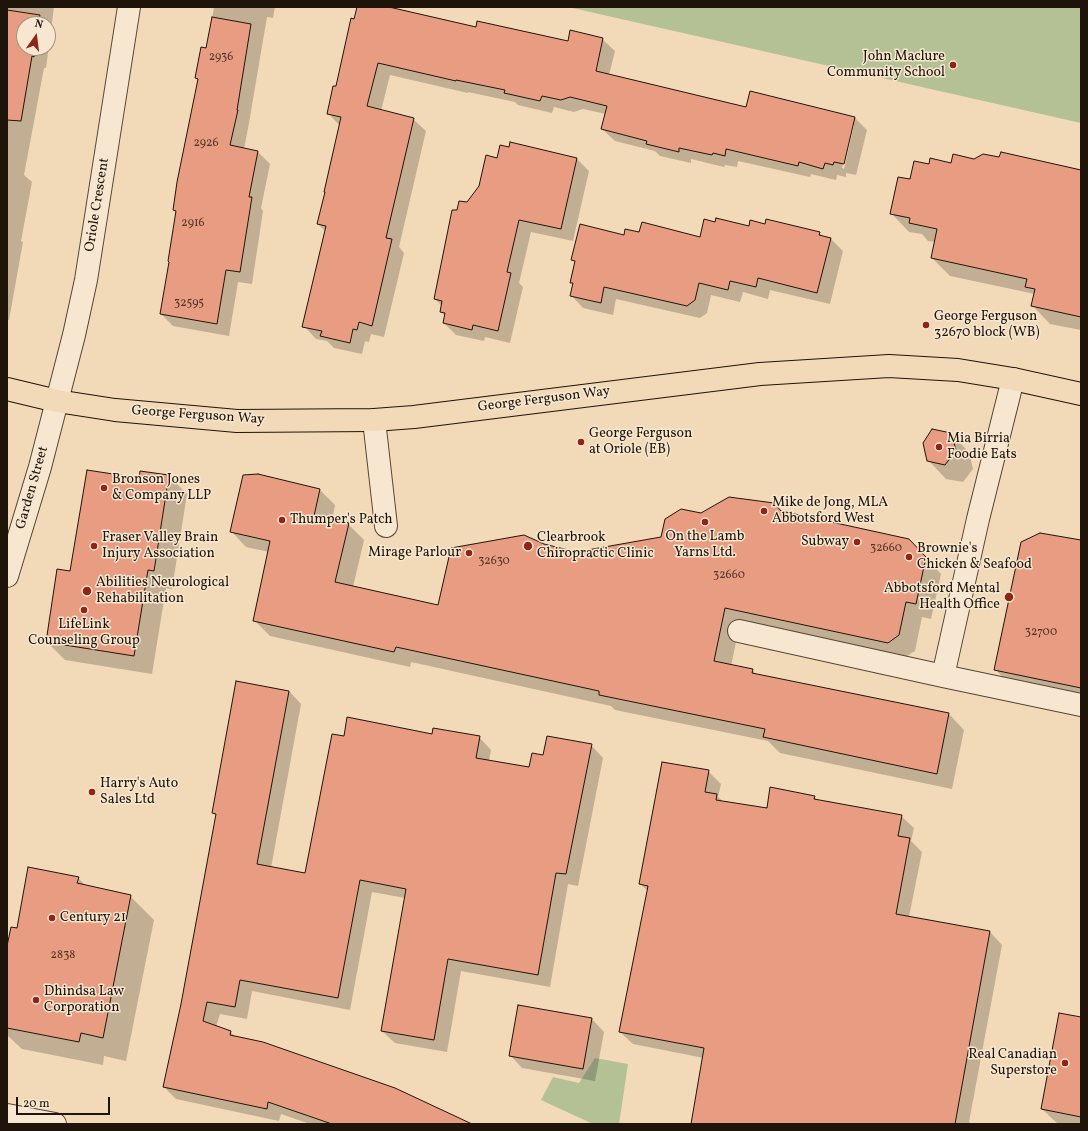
<!DOCTYPE html>
<html>
<head>
<meta charset="utf-8">
<style>
  body { margin:0 }
  #map { position:relative; width:1088px; height:1131px; overflow:hidden; background:#f2dab8; font-family:Vollkorn,serif }
  canvas { display:block }
  .frame { position:absolute; inset:0; border:8px solid #1f1409; pointer-events:none }
  .north { position:absolute; left:16px; top:16px; width:40px; height:40px; box-sizing:border-box; background:#f7e7d1; border:1px solid #a19381; border-radius:50%; rotate:14deg; font-size:11px; font-weight:700; line-height:16px; text-align:center; color:#1f1409 }
  .north::after { content:''; display:block; margin:auto; width:14px; height:18px; background:#8f2418; clip-path:polygon(50% 0,100% 100%,50% 72%,0 100%) }
  .scale { position:absolute; left:16px; top:1097px; width:94px; height:18px; box-sizing:border-box; border:2px solid #1f1409; border-top:0; padding-left:5px; font-size:12px; line-height:14px; white-space:nowrap; color:#1f1409; -webkit-text-stroke:3px #f7e7d1; paint-order:stroke }
</style>
</head>
<body>
<div id="map">
<canvas width="1088" height="1131"></canvas>
<div class="frame"></div>
<div class="north">N</div>
<div class="scale">20 m</div>
</div>
<script>
const ctx = document.querySelector('canvas').getContext('2d');
ctx.lineJoin = 'round';
function paint(path, color) { ctx.fillStyle = color; ctx.fill(path, 'evenodd'); }
const shape = rows => new Path2D(rows.map(r => 'M' + r).join(''));
function strokePath(path, color, width, dash) { ctx.strokeStyle = color; ctx.lineWidth = width; ctx.lineCap = dash ? 'butt' : 'round'; ctx.setLineDash(dash || []); ctx.stroke(path); }
function drawText(font, color, halo, rows, align = 'center') {
  ctx.font = font + ' Vollkorn,serif'; ctx.lineWidth = 3; ctx.setLineDash([]); ctx.textBaseline = 'middle'; ctx.strokeStyle = halo; ctx.fillStyle = color; for (const [text, x, y, turn = 0] of rows) {
    ctx.save(); ctx.translate(x, y); ctx.rotate((+turn || 0) * Math.PI / 180); ctx.textAlign = isNaN(turn) ? turn : align; if (halo) ctx.strokeText(text, 0, 0); ctx.fillText(text, 0, 0); ctx.restore();
  }
}
paint(shape([
  [568,7,1081,7,1081,123],
  [595,1058,628,1064,619,1124,593,1124,541,1100,553,1077,579,1083]
]), '#b4c194');
paint(shape([
  [7,7,54,7,46,68,44,68,24,175,32,182,21,241,23,242,9,320,7,320],
  [24,24,48,24,48,48,24,48],
  [214,7,275,7,273,18,267,17,249,123,244,149,257,151,270,164,261,208,263,211,252,284,238,282,229,336,173,326,161,314,177,213,174,210,199,80,197,78,207,49],
  [358,7,385,7,477,28,568,42,602,39,615,51,609,75,747,109,855,118,867,130,856,175,846,173,846,177,837,175,836,180,811,174,810,177,738,161,737,167,725,165,724,167,691,159,691,163,660,156,655,151,615,141,602,129,606,114,583,109,574,112,554,107,552,113,518,105,515,102,468,92,468,93,390,75,381,111,413,119,426,131,399,247,404,253,384,337,371,334,369,342,365,341,362,354,334,348,327,341,316,339,304,326,326,232,318,224,340,126,328,113,336,87],
  [852,125,854,125,844,169,842,168],
  [497,159,577,159,589,171,573,241,531,232,519,283,523,287,510,343,485,337,484,341,456,335,444,323,445,316,441,312,442,306,435,299,457,211,468,203],
  [975,160,1081,171,1081,330,1050,324,1032,305,1035,294,950,276,932,258,936,242,928,241,922,234,909,232,891,213,911,181,929,165,952,164],
  [766,225,819,233,824,237,831,239,843,251,830,304,770,290,768,299,743,292,740,302,711,295,707,313,700,318,616,299,613,315,583,308,571,295,574,285,571,282,576,263,572,259,625,236,640,233,701,238],
  [951,434,969,452,973,469,963,482,946,479,928,460],
  [258,475,320,490,335,505,332,521,348,524,364,540,353,587,439,606,544,545,576,553,661,538,701,514,781,512,925,556,941,574,931,619,922,617,915,651,904,658,740,623,731,666,752,670,757,675,949,714,964,730,952,789,780,753,768,741,615,710,611,706,411,662,410,667,270,636,254,620,269,552,246,547,231,531],
  [169,476,187,494,172,589,166,588,152,674,65,660,47,642,71,573,140,480],
  [1081,541,1081,702,1013,688,995,669],
  [289,691,301,704,271,868,306,874,344,738,433,736,479,737,491,750,489,761,530,768,544,756,591,745,603,758,578,886,568,884,550,987,461,971,447,1052,395,1043,382,1031,405,898,372,892,350,1010,252,991,247,1019,220,1014,216,1027,230,1032,236,1037,470,1124,310,1124,281,1114,279,1121,176,1099,164,1087,182,1005,217,816,213,813],
  [708,771,721,784,718,797,724,802,767,810,814,797,818,801,901,816,914,828,911,841,922,852,909,917,990,932,1002,945,969,1122,971,1124,692,1124,704,1058,633,1044,620,1032,648,891,640,884],
  [78,878,86,886,130,896,154,920,126,1061,104,1056,103,1065,22,1049,7,1035,7,951,17,929],
  [1081,1018,1081,1124,1058,1124,1042,1109],
  [592,1019,604,1032,595,1081,522,1068,510,1055]
]), '#0003');
const building = shape([
  [357,7,389,7,476,27,477,21,568,41,570,30,603,38,596,71,746,107,750,91,855,117,844,164,834,162,833,165,825,163,823,169,799,162,798,166,726,149,725,156,713,153,712,155,679,148,679,152,646,144,647,141,601,129,607,106,570,97,561,100,542,96,540,101,504,93,505,90,456,80,456,81,378,63,367,106,414,118,386,238,392,239,372,326,359,322,357,330,353,329,350,343,320,336,322,331,302,327,326,226,317,224,325,192,324,192,341,117,327,114,333,86,336,86,351,18,354,19,357,7],
  [7,10,40,15,38,24,24,24,24,48,35,48,34,57,32,56,21,121,7,120,7,10],
  [212,17,251,24,237,110,238,110,230,145,258,151,249,197,252,197,240,272,226,270,217,324,160,314,169,262,168,261,176,211,173,210,177,182,198,79,195,78,201,47,206,48,212,17],
  [510,142,577,158,561,229,519,220,507,272,511,273,498,331,473,325,472,330,443,323,445,313,440,312,442,301,434,299,452,210,457,210,459,201,467,202,479,186,486,155,497,158,500,145,509,147,510,142],
  [1001,152,1081,170,1081,317,1031,306,1035,289,1025,287,1027,279,931,258,937,229,909,223,910,218,890,214,898,177,910,179,914,161,929,164,930,158,951,163,953,154,974,159,983,154,999,157,1001,152],
  [716,218,749,226,750,220,765,224,766,219,820,232,819,235,831,238,817,293,758,278,756,287,730,281,728,290,699,283,695,300,687,306,604,287,601,303,570,296,573,283,570,283,575,261,571,260,580,224,624,235,625,229,639,232,642,222,700,237,704,219,715,222,716,218],
  [932,429,951,433,956,450,945,465,927,461,923,443,932,429],
  [87,470,139,478,140,471,169,475,154,571,148,570,134,656,46,642,57,569,70,571,87,470],
  [258,474,320,489,314,516,349,523,335,582,438,605,451,548,524,535,544,544,576,552,661,537,665,519,681,509,701,513,729,497,774,503,781,511,909,539,926,557,916,604,906,602,899,635,888,643,725,608,714,661,753,669,752,673,949,713,937,774,763,737,765,729,599,695,599,691,396,647,394,652,253,621,270,541,230,532,243,475,258,474],
  [1040,533,1081,540,1081,688,994,670,1021,542,1040,533],
  [236,681,289,691,257,864,305,873,332,734,344,736,347,717,432,734,433,728,480,736,476,758,529,767,532,753,543,755,547,736,592,744,566,874,556,873,538,975,448,959,434,1040,381,1031,406,889,360,880,338,998,240,980,235,1007,207,1002,203,1021,231,1031,230,1035,263,1042,395,1088,472,1124,332,1124,268,1102,267,1109,163,1087,181,1004,216,814,212,813,236,681],
  [662,762,709,770,705,792,717,794,716,800,767,808,770,787,815,796,814,799,902,815,898,836,910,838,896,914,990,931,955,1124,691,1124,704,1048,619,1032,648,886,639,884,662,762],
  [28,867,79,877,77,883,131,895,103,1038,81,1033,79,1042,7,1028,7,946,11,927,17,928,28,867],
  [518,1005,592,1018,583,1069,509,1056,518,1005],
  [1059,1013,1081,1017,1081,1117,1041,1109,1059,1013]
]);
paint(building, '#e89c82');
strokePath(building, '#1f1409', 1);
const minor = shape([
  [374,420,386,526],
  [7,576,40,467,74,335,86,280,129,7],
  [739,631,943,676,1081,705],
  [943,676,978,519,1013,379],
  [7,1115,55,1124]
]);
const major = shape([
  [7,389,57,401,115,410,237,421,374,420,414,417,760,374,889,366,958,370,1013,379,1081,394]
]);
strokePath(minor, '#544635', 24);
strokePath(major, '#1f1409', 24);
strokePath(minor, '#f7e7d1', 22);
strokePath(major, '#f2dab8', 22);
for (const [x, y, r, color] of [
  [953,65,4,"#8f2418"],
  [926,325,4,"#8f2418"],
  [581,442,4,"#8f2418"],
  [939,447,4,"#8f2418"],
  [104,488,4,"#8f2418"],
  [764,511,4,"#8f2418"],
  [282,520,4,"#8f2418"],
  [705,522,4,"#8f2418"],
  [857,542,4,"#8f2418"],
  [94,546,4,"#8f2418"],
  [528,546,5,"#8f2418"],
  [469,553,4,"#8f2418"],
  [909,557,4,"#8f2418"],
  [87,591,5,"#8f2418"],
  [1009,597,5,"#8f2418"],
  [84,610,4,"#8f2418"],
  [92,792,4,"#8f2418"],
  [52,918,4,"#8f2418"],
  [36,1000,4,"#8f2418"],
  [1065,1063,4,"#8f2418"]
]) { const dot = new Path2D(); dot.arc(x, y, r, 0, 2 * Math.PI); ctx.fillStyle = color; ctx.fill(dot); strokePath(dot, '#f7e7d1', 1.5); }
drawText('12px', '#513627', null, [
  ["2936",221,58],
  ["2926",206,144],
  ["2916",193,224],
  ["32595",189,304],
  ["32660",886,549],
  ["32630",494,562],
  ["32660",729,576],
  ["32700",1041,633],
  ["2838",63,956]
]);
drawText('14px', '#1f1409', '#f7e7d1', [
  ["John Maclure",945,57,"right"],
  ["Community School",945,73,"right"],
  ["George Ferguson",934,317],
  ["32670 block (WB)",934,333],
  ["George Ferguson",589,434],
  ["at Oriole (EB)",589,450],
  ["Mia Birria",947,439],
  ["Foodie Eats",947,455],
  ["Bronson Jones",112,480],
  ["& Company LLP",112,496],
  ["Mike de Jong, MLA",772,503],
  ["Abbotsford West",772,519],
  ["Thumper's Patch",290,520],
  ["On the Lamb",705,537,"center"],
  ["Yarns Ltd.",705,553,"center"],
  ["Fraser Valley Brain",102,538],
  ["Injury Association",102,554],
  ["Clearbrook",537,538],
  ["Chiropractic Clinic",537,554],
  ["Subway",849,542,"right"],
  ["Brownie's",917,549],
  ["Chicken & Seafood",917,565],
  ["Mirage Parlour",461,553,"right"],
  ["Abilities Neurological",96,583],
  ["Rehabilitation",96,599],
  ["Abbotsford Mental",1000,589,"right"],
  ["Health Office",1000,605,"right"],
  ["LifeLink",84,625,"center"],
  ["Counseling Group",84,641,"center"],
  ["Harry's Auto",100,784],
  ["Sales Ltd",100,800],
  ["Century 21",60,918],
  ["Dhindsa Law",44,992],
  ["Corporation",44,1008],
  ["Real Canadian",1057,1055,"right"],
  ["Superstore",1057,1071,"right"]
], 'left');
drawText('14px', '#1f1409', '#f7e7d1', [
  ["Oriole Crescent",98,205,-81],
  ["George Ferguson Way",544,400,-7],
  ["George Ferguson Way",198,416,4],
  ["Garden Street",33,488,-74]
]);
</script>
</body>
</html>
